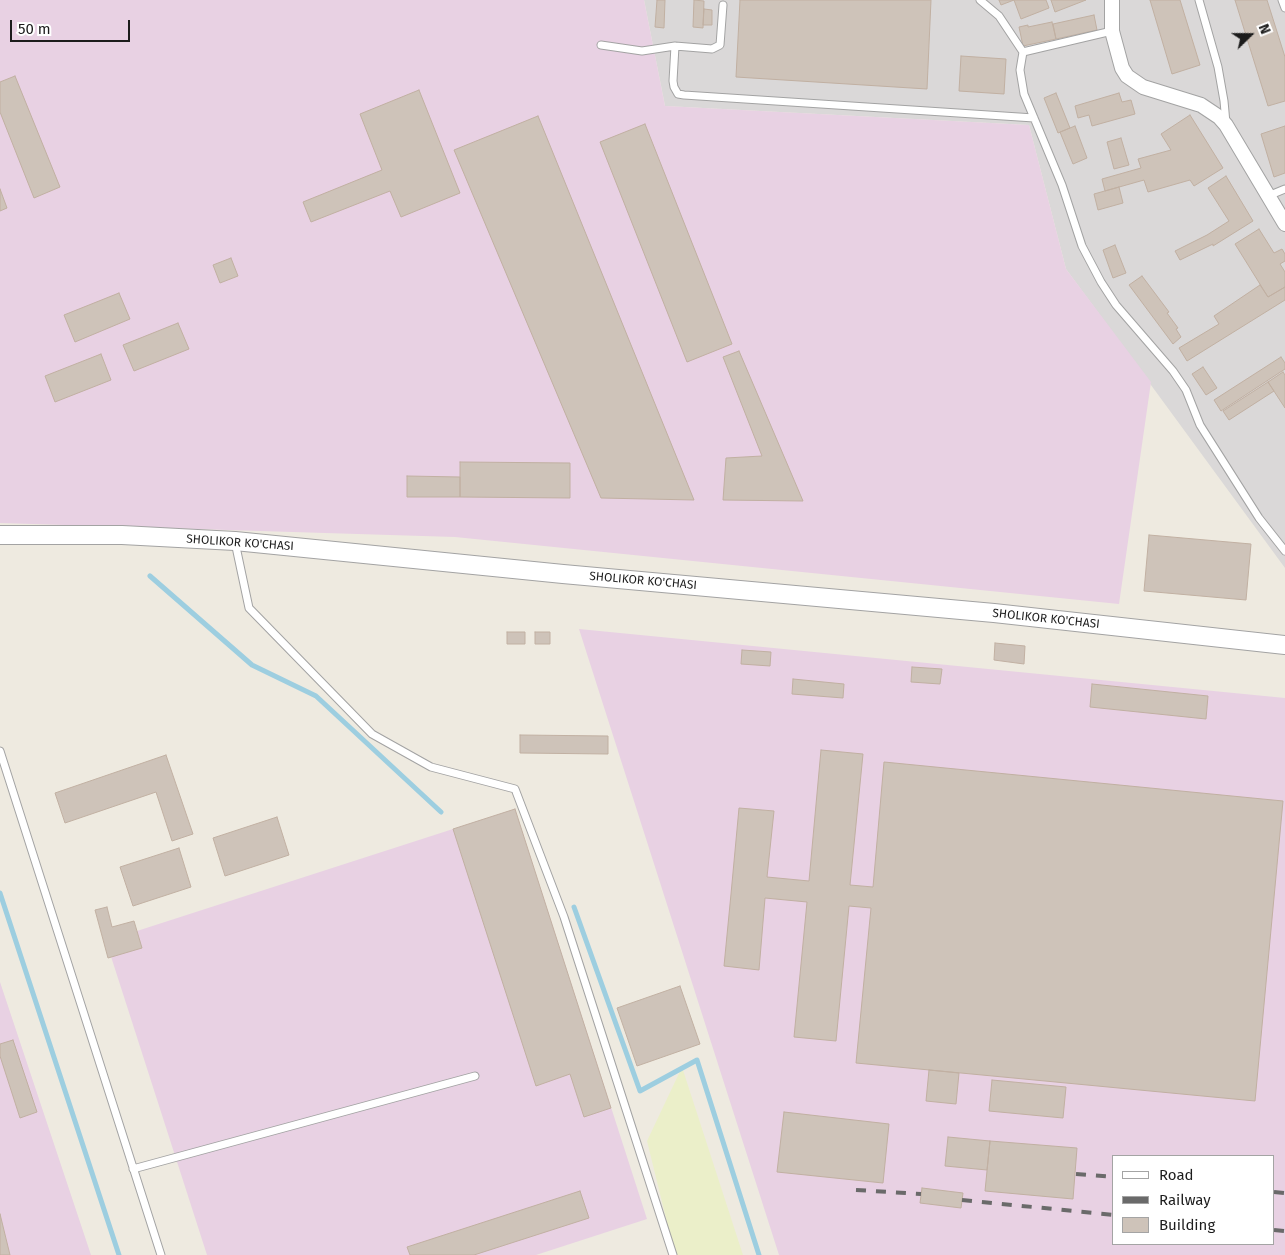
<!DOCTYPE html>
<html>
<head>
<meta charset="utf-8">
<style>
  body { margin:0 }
  #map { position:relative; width:1285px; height:1255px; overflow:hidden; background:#eeeae0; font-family:"Fira Sans",sans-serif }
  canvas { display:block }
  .legend { position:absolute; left:1112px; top:1155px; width:162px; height:90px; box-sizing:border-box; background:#fff; border:1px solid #a4a4a4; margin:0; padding:6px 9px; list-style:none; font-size:15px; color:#1c1c1c }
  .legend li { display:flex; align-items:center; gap:10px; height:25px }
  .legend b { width:25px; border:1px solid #a4a4a4 }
  .north { position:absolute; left:1225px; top:10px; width:50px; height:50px; -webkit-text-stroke:4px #fff; paint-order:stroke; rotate:68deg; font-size:14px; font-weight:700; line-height:20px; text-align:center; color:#1c1c1c }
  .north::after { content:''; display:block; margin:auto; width:18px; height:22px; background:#1c1c1c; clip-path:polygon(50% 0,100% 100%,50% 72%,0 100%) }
  .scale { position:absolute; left:10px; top:20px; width:120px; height:22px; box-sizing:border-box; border:2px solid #1c1c1c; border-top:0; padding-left:6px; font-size:15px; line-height:18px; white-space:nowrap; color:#1c1c1c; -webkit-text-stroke:4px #fff; paint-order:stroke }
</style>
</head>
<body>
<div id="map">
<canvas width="1285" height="1255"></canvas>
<ul class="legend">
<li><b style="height:6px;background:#fff"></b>Road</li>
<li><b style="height:6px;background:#6a6a6a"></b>Railway</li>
<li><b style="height:14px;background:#cec3b9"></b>Building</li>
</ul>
<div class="north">N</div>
<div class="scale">50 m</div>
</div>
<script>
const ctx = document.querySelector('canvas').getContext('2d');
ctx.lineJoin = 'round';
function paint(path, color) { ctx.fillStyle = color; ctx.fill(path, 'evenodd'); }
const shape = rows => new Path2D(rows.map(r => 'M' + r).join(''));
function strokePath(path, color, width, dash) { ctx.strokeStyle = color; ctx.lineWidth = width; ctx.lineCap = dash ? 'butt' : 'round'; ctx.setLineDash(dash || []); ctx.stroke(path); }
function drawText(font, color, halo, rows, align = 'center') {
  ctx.font = font + ' "Fira Sans",sans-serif'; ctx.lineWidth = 5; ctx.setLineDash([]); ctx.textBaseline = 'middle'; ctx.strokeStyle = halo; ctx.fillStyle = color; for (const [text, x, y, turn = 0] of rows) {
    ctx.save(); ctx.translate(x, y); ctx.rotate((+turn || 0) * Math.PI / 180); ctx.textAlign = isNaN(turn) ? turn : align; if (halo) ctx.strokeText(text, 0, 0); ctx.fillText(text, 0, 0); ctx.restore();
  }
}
paint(shape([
  [644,0,1285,0,1285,568,1066,269,1029,125,665,106]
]), '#dad8d8');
paint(shape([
  [0,0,644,0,665,106,1029,125,1066,269,1151,382,1119,604,455,537,0,523],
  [579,629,1285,698,1285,1255,779,1255],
  [1114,1156,1274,1156,1274,1244,1114,1244],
  [515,809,647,1219,536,1255,207,1255,106,941],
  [0,982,91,1255,0,1255]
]), '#e8d1e3');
paint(shape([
  [682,1067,743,1255,675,1255,647,1141]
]), '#ebefc9');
strokePath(shape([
  [150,576,252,665,316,696,441,812],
  [0,893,119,1255],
  [574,907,640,1091,697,1060,759,1255]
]), '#9dcee0', 5);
const building = shape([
  [657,0,665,0,664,28,655,27,657,0],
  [694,0,704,1,703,28,693,27,694,0],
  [740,0,931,0,927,89,736,77,740,0],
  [999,0,1046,0,1049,8,1021,19,1014,0,1001,5,999,0],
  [1051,0,1086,0,1055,12,1051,0],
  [1150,0,1180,0,1200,65,1172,74,1150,0],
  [1235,0,1267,0,1285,57,1285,101,1268,106,1235,0],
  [704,9,712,10,712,25,703,25,704,9],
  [1094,15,1097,30,1056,39,1053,24,1094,15],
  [1052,22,1056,39,1023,46,1019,27,1028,25,1028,27,1052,22],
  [961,56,1006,59,1004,94,959,91,961,56],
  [15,76,60,187,34,198,0,112,0,82,15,76],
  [419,90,460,193,401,217,390,191,311,222,303,202,382,170,360,114,419,90],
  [1056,93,1070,128,1058,133,1044,98,1056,93],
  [1119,93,1122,102,1131,100,1135,114,1092,126,1089,115,1078,118,1075,106,1119,93],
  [1190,115,1223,168,1194,186,1190,180,1148,192,1144,180,1105,191,1102,179,1141,168,1138,159,1171,150,1161,134,1190,115],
  [538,116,694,500,601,498,454,150,538,116],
  [645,124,732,344,687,362,600,142,645,124],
  [1075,126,1087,158,1073,164,1060,132,1075,126],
  [1285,126,1285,173,1274,177,1261,134,1285,126],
  [1121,138,1129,165,1114,169,1107,142,1121,138],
  [1226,176,1253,221,1213,246,1213,244,1180,260,1175,251,1207,235,1229,221,1208,188,1226,176],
  [1119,187,1123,203,1098,210,1094,194,1119,187],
  [0,189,7,208,0,211,0,189],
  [1259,229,1274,253,1282,249,1285,254,1285,261,1280,264,1285,272,1285,287,1268,297,1235,244,1259,229],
  [1115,245,1126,273,1113,278,1103,250,1115,245],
  [231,258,238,276,220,283,213,265,231,258],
  [1142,276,1169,312,1167,313,1178,328,1176,329,1181,337,1173,344,1129,285,1142,276],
  [1260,285,1268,297,1285,287,1285,300,1187,361,1179,348,1219,324,1214,316,1260,285],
  [119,293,130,319,75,342,64,315,119,293],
  [178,323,189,349,134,371,123,345,178,323],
  [739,351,803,501,723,500,726,458,762,456,723,357,739,351],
  [101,354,111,380,55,402,45,376,101,354],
  [1281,357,1285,363,1285,369,1221,411,1214,400,1281,357],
  [1203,367,1217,388,1206,395,1192,374,1203,367],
  [1283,372,1285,375,1285,408,1268,382,1283,372],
  [1268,382,1274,391,1229,420,1223,411,1268,382],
  [460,462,570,463,570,498,460,497,460,462],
  [407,476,460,477,460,497,407,497,407,476],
  [1149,535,1251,544,1246,600,1144,591,1149,535],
  [507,632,525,632,525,644,507,644,507,632],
  [535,632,550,632,550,644,535,644,535,632],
  [995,643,1025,646,1024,664,994,660,995,643],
  [742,650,771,652,770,666,741,664,742,650],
  [912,667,942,669,940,684,911,682,912,667],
  [793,679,844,684,843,698,792,694,793,679],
  [1092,684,1208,696,1206,719,1090,707,1092,684],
  [520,735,608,736,608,754,520,753,520,735],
  [821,750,863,754,850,885,873,887,884,762,1283,801,1255,1101,856,1063,871,908,849,906,836,1041,794,1037,807,902,765,898,759,970,724,966,731,894,739,808,774,811,767,877,809,881,821,750],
  [166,755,193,834,172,841,156,792,65,823,55,793,166,755],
  [515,809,611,1108,584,1117,570,1074,536,1086,453,829,515,809],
  [277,817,289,855,225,876,213,838,277,817],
  [179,848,191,887,133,906,120,867,179,848],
  [107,907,112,927,134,921,142,948,108,958,95,910,107,907],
  [680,986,700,1044,637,1066,617,1008,680,986],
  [13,1040,37,1112,20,1118,0,1056,0,1044,13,1040],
  [929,1070,959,1073,956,1104,926,1101,929,1070],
  [992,1080,1066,1087,1063,1118,989,1111,992,1080],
  [784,1112,889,1124,883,1183,777,1172,784,1112],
  [948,1137,990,1141,987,1170,945,1166,948,1137],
  [990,1141,1077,1148,1073,1199,985,1191,990,1141],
  [922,1188,963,1193,961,1208,920,1203,922,1188],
  [580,1191,589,1218,474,1255,410,1255,407,1247,580,1191],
  [0,1214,10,1255,0,1255,0,1214]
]);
paint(building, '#cec3b9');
strokePath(building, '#c1b0a2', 1);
const service = shape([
  [980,0,999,16,1023,52,1112,31],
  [1199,0,1218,67,1224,101,1226,123],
  [1282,0,1285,8],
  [723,5,720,45,712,49,675,46,673,81,674,87,678,94,684,95,1034,118],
  [601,45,642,51,675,46],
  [1023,52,1020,70,1024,94,1062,185,1082,246,1101,282,1116,305,1173,371,1186,390,1200,425,1259,518,1285,551],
  [1268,196,1285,189],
  [235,542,249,608,372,734,431,767,515,789,564,917,673,1255],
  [0,751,161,1255],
  [133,1169,475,1076]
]);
const minor = shape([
  [1112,0,1112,31,1122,68,1127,76,1143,87,1201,105,1219,117,1226,125,1285,224]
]);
const tertiary = shape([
  [0,535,122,535,235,541,563,574,994,613,1285,645]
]);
strokePath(service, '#a3a3a3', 9);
strokePath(minor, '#a3a3a3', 16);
strokePath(tertiary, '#a3a3a3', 20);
strokePath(service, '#fff', 7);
strokePath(minor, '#fff', 14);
strokePath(tertiary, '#fff', 18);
strokePath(shape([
  [1076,1174,1114,1177],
  [856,1190,921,1194],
  [1274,1192,1285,1193],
  [962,1200,1114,1215],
  [1274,1230,1285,1231]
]), '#6a6a6a', 4, [10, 10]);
drawText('12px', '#1c1c1c', '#fff', [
  ["SHOLIKOR KO'CHASI",240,543,4],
  ["SHOLIKOR KO'CHASI",643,581,5],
  ["SHOLIKOR KO'CHASI",1046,619,6]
]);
</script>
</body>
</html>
